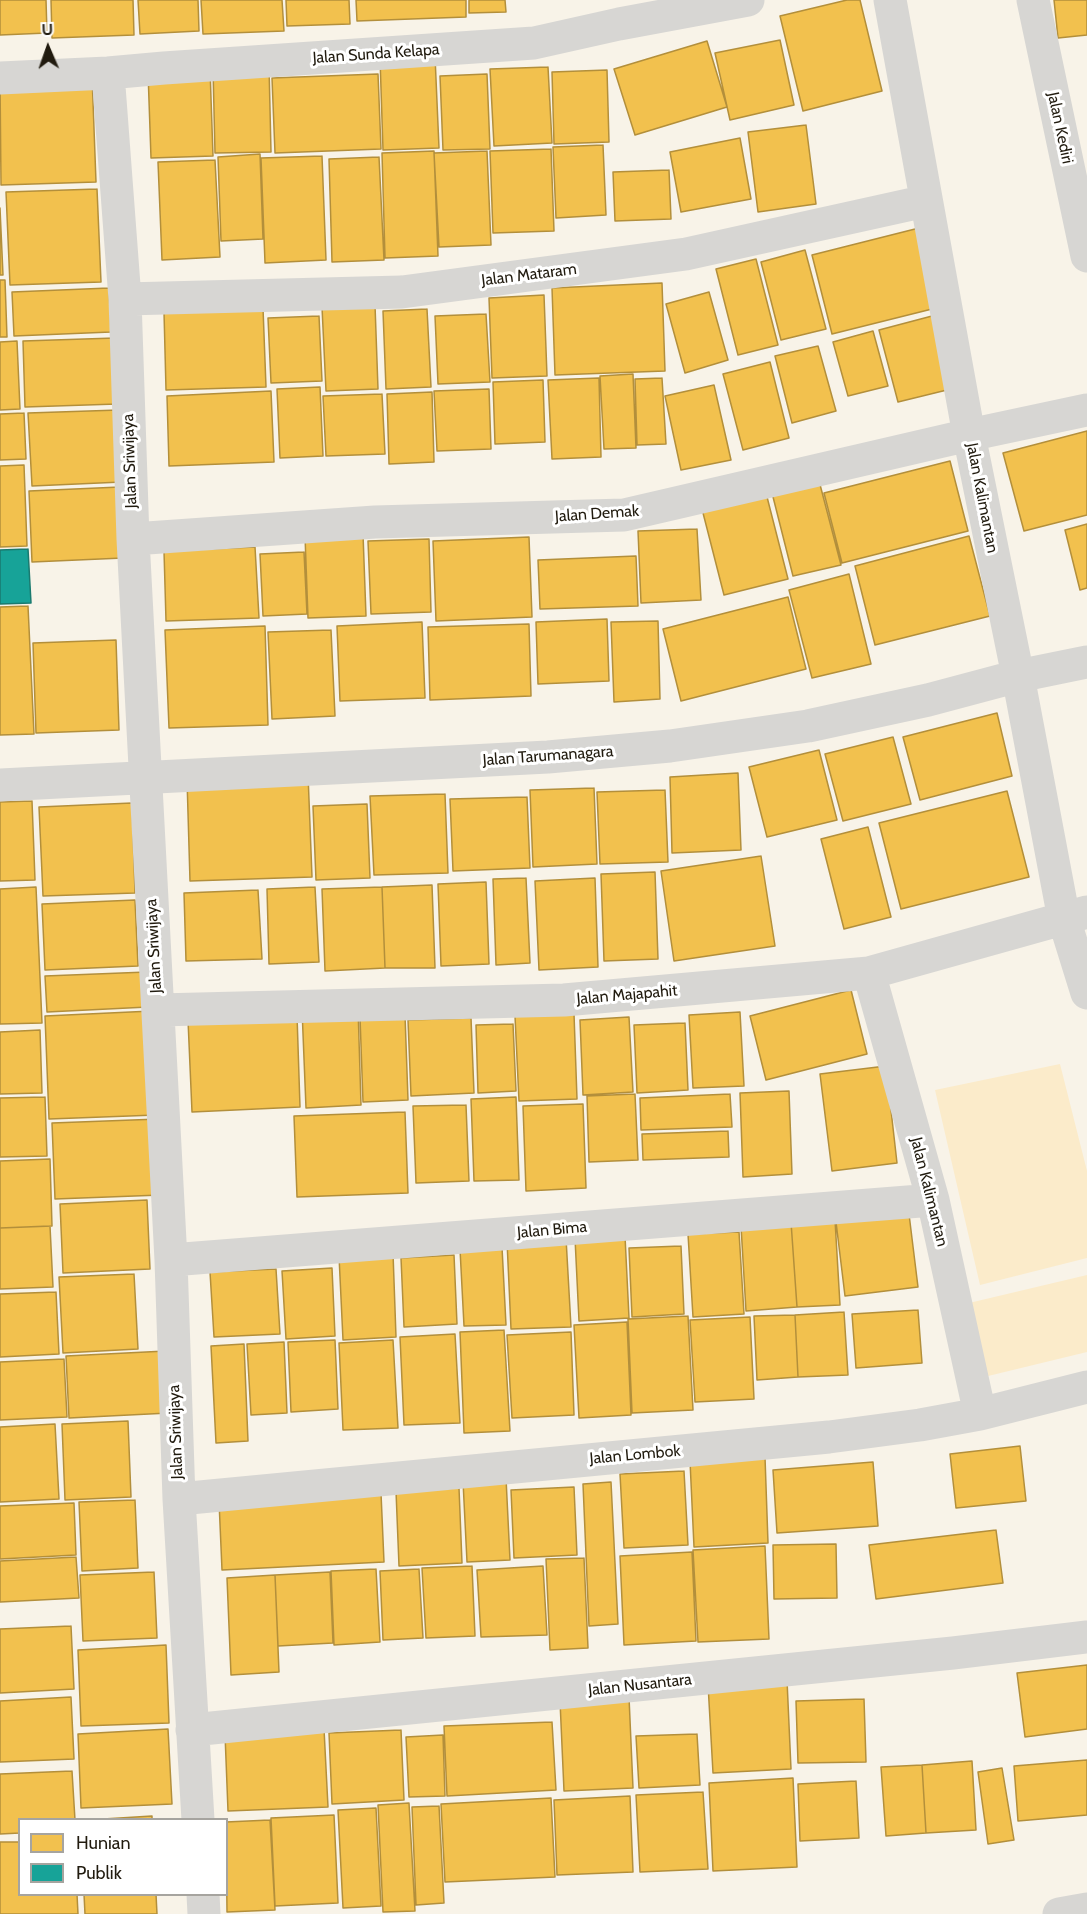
<!DOCTYPE html>
<html>
<head>
<meta charset="utf-8">
<style>
  body { margin:0 }
  #map { position:relative; width:1087px; height:1914px; overflow:hidden; background:#f8f3e8; font-family:Cabin,sans-serif }
  canvas { display:block }
  .legend { position:absolute; left:18px; top:1818px; width:210px; height:78px; box-sizing:border-box; background:#fff; border:2px solid #a6a49f; margin:0; padding:8px 10px; list-style:none; font-size:18px; color:#211b0f }
  .legend li { display:flex; align-items:center; gap:12px; height:30px }
  .legend b { width:30px; border:2px solid #a6a49f }
  .north { position:absolute; left:18px; top:18px; width:60px; height:60px; -webkit-text-stroke:4px #fff; paint-order:stroke; rotate:358deg; font-size:16px; font-weight:700; line-height:24px; text-align:center; color:#211b0f }
  .north::after { content:''; display:block; margin:auto; width:21px; height:27px; background:#211b0f; clip-path:polygon(50% 0,100% 100%,50% 72%,0 100%) }
</style>
</head>
<body>
<div id="map">
<canvas width="1087" height="1914"></canvas>
<ul class="legend">
<li><b style="height:16px;background:#f2c14e"></b>Hunian</li>
<li><b style="height:16px;background:#17a398"></b>Publik</li>
</ul>
<div class="north">U</div>
</div>
<script>
const ctx = document.querySelector('canvas').getContext('2d');
ctx.lineJoin = 'round';
function paint(path, color) { ctx.fillStyle = color; ctx.fill(path, 'evenodd'); }
const shape = rows => new Path2D(rows.map(r => 'M' + r).join(''));
function strokePath(path, color, width, dash) { ctx.strokeStyle = color; ctx.lineWidth = width; ctx.lineCap = dash ? 'butt' : 'round'; ctx.setLineDash(dash || []); ctx.stroke(path); }
function drawText(font, color, halo, rows, align = 'center') {
  ctx.font = font + ' Cabin,sans-serif'; ctx.lineWidth = 6; ctx.setLineDash([]); ctx.textBaseline = 'middle'; ctx.strokeStyle = halo; ctx.fillStyle = color; for (const [text, x, y, turn = 0] of rows) {
    ctx.save(); ctx.translate(x, y); ctx.rotate((+turn || 0) * Math.PI / 180); ctx.textAlign = isNaN(turn) ? turn : align; if (halo) ctx.strokeText(text, 0, 0); ctx.fillText(text, 0, 0); ctx.restore();
  }
}
paint(shape([
  [1060,1064,1087,1171,1087,1258,980,1285,935,1090],
  [1087,1275,1087,1352,984,1377,969,1303]
]), '#fbebca');
const homes = shape([
  [0,0,46,0,47,33,0,35,0,0],
  [51,0,133,0,134,35,52,38,51,0],
  [138,0,198,0,199,31,140,34,138,0],
  [201,0,282,0,284,31,203,34,201,0],
  [286,0,349,0,350,24,287,26,286,0],
  [356,0,466,0,466,17,357,21,356,0],
  [469,0,505,0,506,12,469,13,469,0],
  [847,0,860,0,882,91,803,111,780,16,847,0],
  [1054,0,1087,0,1087,35,1058,38,1054,0],
  [780,40,794,105,730,120,715,53,780,40],
  [707,41,727,107,635,135,614,69,707,41],
  [435,56,439,148,383,150,380,58,435,56],
  [269,66,271,152,215,153,213,68,269,66],
  [548,67,552,143,494,146,490,69,548,67],
  [210,69,213,156,151,158,148,72,210,69],
  [607,70,609,142,554,144,552,72,607,70],
  [378,74,381,149,275,153,272,78,378,74],
  [487,74,490,149,443,150,440,76,487,74],
  [92,75,96,182,1,185,0,79,92,75],
  [806,125,816,204,758,212,748,132,806,125],
  [740,138,751,199,681,212,670,152,740,138],
  [603,145,606,215,556,218,553,147,603,145],
  [551,149,554,231,493,233,490,151,551,149],
  [434,151,438,256,385,258,382,153,434,151],
  [487,151,491,245,439,247,434,153,487,151],
  [260,154,263,239,221,241,218,157,260,154],
  [322,156,326,260,265,263,261,158,322,156],
  [379,157,384,260,332,262,329,159,379,157],
  [215,160,220,257,162,260,158,162,215,160],
  [669,170,671,219,615,221,613,172,669,170],
  [97,189,101,282,10,285,6,192,97,189],
  [0,208,3,275,0,275,0,208],
  [919,228,940,307,832,334,812,255,919,228],
  [805,250,826,329,781,340,761,262,805,250],
  [756,259,778,345,738,355,716,269,756,259],
  [0,280,5,280,7,337,0,337,0,280],
  [662,283,665,371,555,375,552,288,662,283],
  [109,288,111,332,14,336,12,292,109,288],
  [709,292,728,360,685,373,666,304,709,292],
  [544,295,547,376,492,378,489,298,544,295],
  [375,305,378,389,326,391,322,307,375,305],
  [263,308,266,387,166,390,164,312,263,308],
  [427,309,431,387,386,389,383,311,427,309],
  [486,314,490,382,438,384,435,316,486,314],
  [319,316,322,381,271,383,268,318,319,316],
  [932,316,951,389,898,402,879,330,932,316],
  [873,331,888,386,848,396,833,342,873,331],
  [115,338,117,404,25,407,23,341,115,338],
  [17,341,20,409,0,410,0,342,17,341],
  [818,346,836,411,792,423,775,356,818,346],
  [770,362,789,438,743,450,723,374,770,362],
  [633,374,636,448,604,449,600,376,633,374],
  [599,378,601,457,552,459,548,380,599,378],
  [662,378,666,444,637,445,635,379,662,378],
  [543,380,545,442,495,444,493,382,543,380],
  [714,385,731,460,681,470,665,396,714,385],
  [320,387,323,456,280,458,277,389,320,387],
  [489,389,491,449,437,451,434,391,489,389],
  [271,391,274,462,169,466,167,396,271,391],
  [432,392,434,462,389,464,387,394,432,392],
  [382,394,385,454,326,456,323,396,382,394],
  [119,410,122,482,32,486,28,413,119,410],
  [24,413,26,459,0,460,0,414,24,413],
  [1087,431,1087,515,1024,531,1003,453,1087,431],
  [950,461,968,531,842,563,824,493,950,461],
  [24,465,27,546,0,547,0,466,24,465],
  [817,473,841,565,793,576,770,485,817,473],
  [120,487,123,558,32,562,29,491,120,487],
  [766,493,788,579,724,595,702,509,766,493],
  [1087,524,1087,588,1080,590,1065,530,1087,524],
  [697,529,701,600,641,603,638,531,697,529],
  [363,534,366,616,308,618,305,536,363,534],
  [969,536,990,616,875,645,855,566,969,536],
  [529,537,532,617,436,621,433,541,529,537],
  [429,539,431,612,371,614,368,541,429,539],
  [255,547,259,618,166,621,164,551,255,547],
  [304,552,307,614,263,616,260,554,304,552],
  [636,556,638,606,540,609,538,560,636,556],
  [849,574,871,664,812,678,789,590,849,574],
  [788,597,806,669,681,701,663,629,788,597],
  [28,606,34,734,0,735,0,607,28,606],
  [607,619,609,681,538,684,536,622,607,619],
  [658,621,660,699,614,702,611,622,658,621],
  [422,622,425,698,340,701,337,626,422,622],
  [529,624,531,696,430,700,428,627,529,624],
  [265,626,268,725,169,728,165,630,265,626],
  [331,630,335,716,272,719,268,632,331,630],
  [116,640,119,730,36,733,33,643,116,640],
  [997,713,1012,776,920,800,903,737,997,713],
  [893,737,911,804,843,821,825,754,893,737],
  [819,750,837,820,767,837,749,767,819,750],
  [738,773,741,850,672,853,670,777,738,773],
  [308,774,312,877,190,881,187,779,308,774],
  [594,788,597,864,533,867,530,790,594,788],
  [665,790,668,862,600,864,597,792,665,790],
  [1007,791,1029,877,901,909,879,823,1007,791],
  [445,794,448,873,374,875,370,796,445,794],
  [527,797,530,868,453,871,450,799,527,797],
  [32,801,35,880,0,881,0,802,32,801],
  [132,803,135,893,43,896,39,807,132,803],
  [367,804,370,878,316,880,313,806,367,804],
  [868,827,891,917,844,929,821,839,868,827],
  [761,856,775,946,674,961,661,871,761,856],
  [655,872,658,959,604,961,601,874,655,872],
  [526,878,530,963,496,965,493,879,526,878],
  [595,878,598,967,539,970,535,881,595,878],
  [486,882,489,964,441,966,438,884,486,882],
  [432,885,435,968,385,968,382,887,432,885],
  [36,887,42,1023,0,1024,0,889,36,887],
  [315,887,319,962,269,964,267,889,315,887],
  [382,887,385,968,325,971,322,889,382,887],
  [258,890,262,959,186,961,184,893,258,890],
  [135,900,138,966,45,970,42,904,135,900],
  [147,972,148,1007,47,1012,45,976,147,972],
  [851,990,867,1054,766,1080,750,1016,851,990],
  [358,1007,361,1105,306,1108,302,1009,358,1007],
  [152,1011,156,1115,49,1119,45,1016,152,1011],
  [740,1012,744,1086,693,1088,689,1015,740,1012],
  [574,1014,577,1099,519,1101,515,1016,574,1014],
  [297,1015,300,1107,192,1112,188,1020,297,1015],
  [405,1015,408,1100,363,1102,360,1017,405,1015],
  [629,1017,633,1092,583,1095,580,1020,629,1017],
  [471,1018,474,1093,411,1096,408,1020,471,1018],
  [685,1023,688,1090,637,1093,634,1025,685,1023],
  [513,1024,516,1091,478,1093,476,1025,513,1024],
  [40,1030,42,1093,0,1094,0,1032,40,1030],
  [886,1066,897,1163,832,1171,820,1074,886,1066],
  [789,1091,792,1174,743,1177,740,1093,789,1091],
  [635,1094,638,1160,589,1162,587,1096,635,1094],
  [730,1094,732,1127,641,1130,640,1098,730,1094],
  [45,1097,47,1156,0,1157,0,1098,45,1097],
  [516,1097,519,1180,474,1181,471,1099,516,1097],
  [583,1104,586,1188,526,1191,523,1106,583,1104],
  [466,1105,469,1181,416,1183,413,1106,466,1105],
  [405,1112,408,1193,297,1197,294,1116,405,1112],
  [159,1119,161,1195,55,1199,52,1123,159,1119],
  [728,1131,729,1157,643,1160,642,1134,728,1131],
  [50,1159,52,1226,0,1228,0,1161,50,1159],
  [147,1200,150,1269,63,1273,60,1204,147,1200],
  [909,1214,918,1287,845,1296,836,1222,909,1214],
  [835,1220,840,1305,797,1307,791,1222,835,1220],
  [791,1222,797,1307,746,1311,741,1226,791,1222],
  [50,1226,53,1287,0,1289,0,1228,50,1226],
  [739,1232,744,1314,693,1317,688,1234,739,1232],
  [625,1236,629,1318,579,1321,575,1238,625,1236],
  [566,1238,571,1327,511,1329,507,1241,566,1238],
  [681,1246,684,1314,632,1317,629,1248,681,1246],
  [502,1247,506,1325,464,1326,460,1249,502,1247],
  [393,1253,396,1337,343,1340,339,1256,393,1253],
  [454,1255,457,1324,404,1327,401,1258,454,1255],
  [332,1268,335,1336,286,1339,282,1271,332,1268],
  [276,1269,280,1334,214,1337,210,1272,276,1269],
  [134,1274,138,1349,63,1353,59,1277,134,1274],
  [56,1292,59,1354,0,1357,0,1294,56,1292],
  [918,1310,922,1363,856,1368,852,1314,918,1310],
  [844,1312,848,1375,798,1377,795,1315,844,1312],
  [795,1315,798,1377,757,1380,754,1316,795,1315],
  [688,1316,693,1410,632,1413,628,1319,688,1316],
  [750,1317,754,1399,695,1402,690,1320,750,1317],
  [627,1322,631,1415,579,1418,574,1325,627,1322],
  [504,1330,510,1431,464,1433,460,1332,504,1330],
  [571,1332,574,1415,512,1418,507,1335,571,1332],
  [455,1334,460,1423,404,1425,400,1337,455,1334],
  [335,1340,338,1409,291,1412,288,1342,335,1340],
  [393,1340,398,1428,343,1430,339,1343,393,1340],
  [284,1342,287,1413,251,1415,247,1344,284,1342],
  [244,1344,248,1441,216,1443,211,1346,244,1344],
  [166,1351,169,1413,69,1418,66,1356,166,1351],
  [64,1359,67,1417,0,1420,0,1362,64,1359],
  [128,1421,131,1497,65,1500,62,1424,128,1421],
  [55,1424,59,1499,0,1502,0,1427,55,1424],
  [1020,1446,1026,1501,956,1508,950,1454,1020,1446],
  [765,1457,768,1543,694,1547,690,1461,765,1457],
  [873,1462,878,1526,777,1533,773,1470,873,1462],
  [684,1471,688,1545,624,1548,620,1474,684,1471],
  [506,1478,510,1560,467,1562,463,1481,506,1478],
  [611,1482,618,1624,589,1626,583,1484,611,1482],
  [574,1487,577,1555,514,1558,511,1490,574,1487],
  [459,1488,462,1563,399,1566,396,1491,459,1488],
  [381,1493,384,1562,222,1570,219,1501,381,1493],
  [135,1500,138,1568,82,1571,79,1502,135,1500],
  [74,1503,76,1555,0,1559,0,1506,74,1503],
  [996,1530,1003,1583,876,1599,869,1545,996,1530],
  [836,1544,837,1598,774,1599,773,1545,836,1544],
  [765,1546,769,1639,698,1642,693,1550,765,1546],
  [692,1552,696,1641,624,1645,620,1556,692,1552],
  [76,1557,79,1598,0,1602,0,1561,76,1557],
  [584,1558,588,1648,550,1650,546,1559,584,1558],
  [472,1566,475,1636,426,1638,422,1568,472,1566],
  [543,1566,547,1635,481,1637,477,1570,543,1566],
  [376,1569,380,1642,334,1645,331,1571,376,1569],
  [419,1569,423,1638,383,1640,380,1571,419,1569],
  [154,1572,157,1638,83,1641,80,1575,154,1572],
  [330,1572,333,1643,278,1646,275,1575,330,1572],
  [275,1575,279,1672,231,1675,227,1578,275,1575],
  [71,1626,74,1689,0,1693,0,1629,71,1626],
  [166,1645,169,1723,81,1726,78,1650,166,1645],
  [1087,1665,1087,1729,1025,1737,1017,1673,1087,1665],
  [787,1680,791,1769,713,1773,708,1684,787,1680],
  [71,1697,74,1759,0,1762,0,1701,71,1697],
  [629,1697,633,1788,564,1791,560,1701,629,1697],
  [864,1699,866,1762,798,1763,796,1701,864,1699],
  [552,1722,556,1790,447,1796,444,1726,552,1722],
  [168,1729,172,1804,81,1808,78,1734,168,1729],
  [324,1729,328,1807,228,1811,225,1734,324,1729],
  [401,1730,404,1800,332,1804,329,1733,401,1730],
  [697,1734,700,1785,639,1788,636,1736,697,1734],
  [443,1735,445,1796,409,1797,406,1737,443,1735],
  [1087,1760,1087,1815,1018,1821,1014,1766,1087,1760],
  [972,1761,976,1830,926,1833,922,1765,972,1761],
  [922,1765,926,1833,886,1836,881,1767,922,1765],
  [1002,1768,1014,1840,988,1844,978,1772,1002,1768],
  [72,1771,75,1820,20,1820,20,1833,0,1834,0,1774,72,1771],
  [793,1778,797,1867,713,1871,709,1783,793,1778],
  [856,1781,859,1838,800,1841,798,1784,856,1781],
  [703,1792,708,1869,640,1872,636,1795,703,1792],
  [630,1796,633,1872,557,1875,554,1800,630,1796],
  [551,1798,555,1877,445,1882,441,1804,551,1798],
  [409,1803,415,1911,383,1912,378,1805,409,1803],
  [439,1806,444,1903,416,1905,412,1807,439,1806],
  [376,1808,381,1906,343,1908,338,1810,376,1808],
  [334,1815,338,1903,275,1906,271,1818,334,1815],
  [152,1816,152,1820,87,1820,152,1816],
  [270,1820,275,1910,227,1912,226,1822,270,1820],
  [0,1842,20,1842,20,1894,77,1894,78,1914,0,1914,0,1842],
  [84,1894,156,1894,157,1914,85,1914,84,1894]
]);
paint(homes, '#f2c14e');
strokePath(homes, '#b38f3b', 1.5);
const public = shape([
  [28,549,31,603,0,604,0,550,28,549]
]);
paint(public, '#17a398');
strokePath(public, '#1a7a6f', 1.5);
strokePath(shape([
  [890,0,969,435,1018,676,1064,919,1087,993],
  [1033,0,1087,256],
  [108,73,125,299,133,539,171,1260,179,1499,198,1820],
  [0,78,108,73,164,68,534,43,619,24,748,0],
  [125,299,402,292,686,254,926,201],
  [133,539,375,522,624,515,969,435,1087,410],
  [0,785,548,757,670,746,808,726,928,700,1018,676,1087,662],
  [869,973,933,1200,980,1414],
  [158,1010,564,1000,869,973,1087,912],
  [171,1260,933,1200],
  [179,1499,829,1437,920,1425,980,1414,1087,1387],
  [192,1730,953,1653,1087,1637],
  [203,1894,204,1914],
  [1059,1914,1087,1909]
]), '#d7d6d3', 33);
drawText('16px', '#211b0f', '#fff', [
  ["Jalan Sunda Kelapa",376,54,-4],
  ["Jalan Kediri",1060,128,78],
  ["Jalan Mataram",529,275,-7],
  ["Jalan Sriwijaya",130,461,-92],
  ["Jalan Kalimantan",982,498,79],
  ["Jalan Demak",597,514,-4],
  ["Jalan Tarumanagara",548,756,-4],
  ["Jalan Sriwijaya",154,946,-93],
  ["Jalan Majapahit",627,995,-5],
  ["Jalan Kalimantan",929,1192,76],
  ["Jalan Bima",552,1230,-5],
  ["Jalan Sriwijaya",176,1432,-92],
  ["Jalan Lombok",635,1455,-5],
  ["Jalan Nusantara",640,1685,-6]
]);
</script>
</body>
</html>
